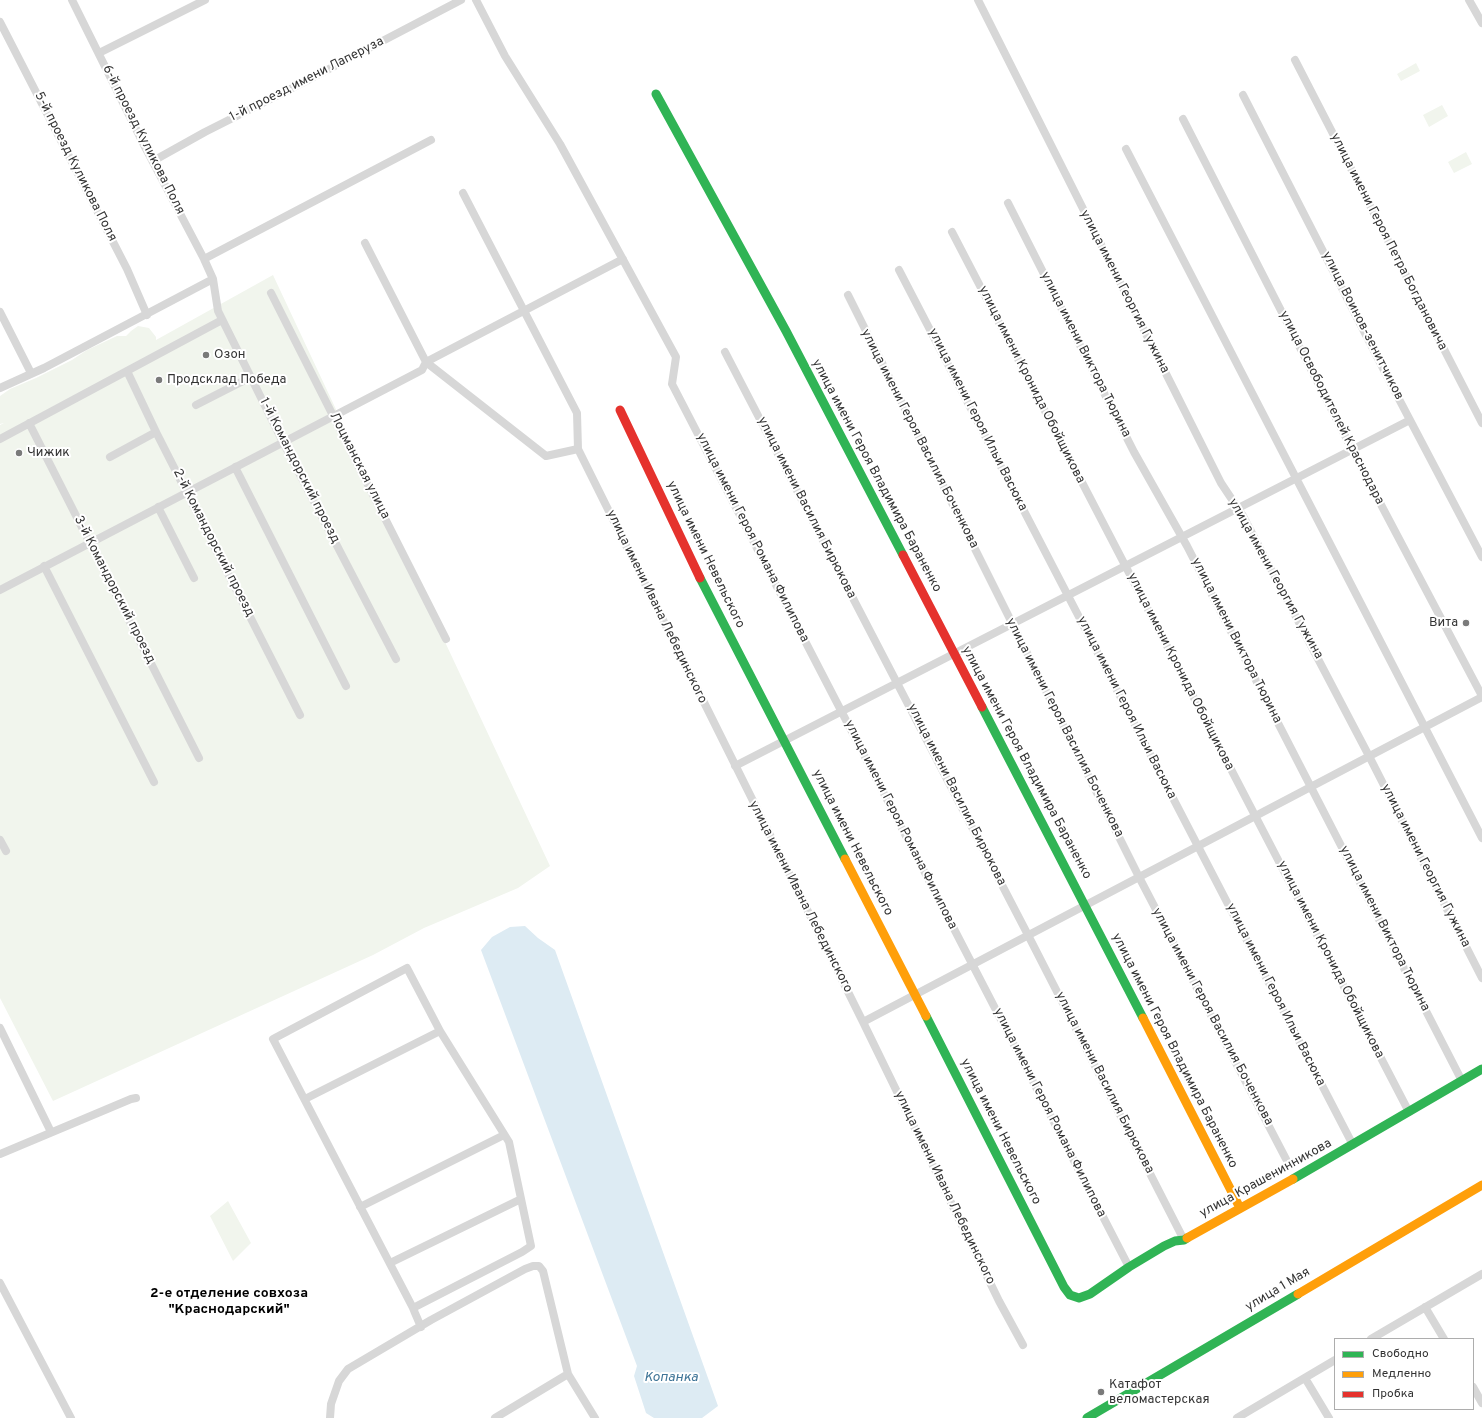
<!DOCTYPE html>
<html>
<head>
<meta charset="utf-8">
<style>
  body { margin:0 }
  #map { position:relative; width:1482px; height:1418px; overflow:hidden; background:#fff; font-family:Overpass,sans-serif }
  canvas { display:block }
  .legend { position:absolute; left:1334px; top:1338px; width:140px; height:72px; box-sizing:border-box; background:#fff; border:1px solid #adadad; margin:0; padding:5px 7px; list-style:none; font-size:12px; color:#333 }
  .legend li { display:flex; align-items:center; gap:8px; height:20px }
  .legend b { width:20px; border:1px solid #adadad }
</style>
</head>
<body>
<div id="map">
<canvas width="1482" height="1418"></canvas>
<ul class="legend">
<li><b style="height:5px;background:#30b455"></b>Свободно</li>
<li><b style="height:5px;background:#ff9f0a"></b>Медленно</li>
<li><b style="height:5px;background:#e5322d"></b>Пробка</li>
</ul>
</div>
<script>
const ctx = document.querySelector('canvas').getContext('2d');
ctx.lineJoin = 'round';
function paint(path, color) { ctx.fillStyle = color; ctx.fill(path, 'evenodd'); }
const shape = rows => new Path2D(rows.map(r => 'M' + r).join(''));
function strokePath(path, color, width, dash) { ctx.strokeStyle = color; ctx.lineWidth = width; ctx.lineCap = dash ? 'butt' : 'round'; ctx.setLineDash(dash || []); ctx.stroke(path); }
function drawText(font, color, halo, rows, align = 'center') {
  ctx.font = font + ' Overpass,sans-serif'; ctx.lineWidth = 4; ctx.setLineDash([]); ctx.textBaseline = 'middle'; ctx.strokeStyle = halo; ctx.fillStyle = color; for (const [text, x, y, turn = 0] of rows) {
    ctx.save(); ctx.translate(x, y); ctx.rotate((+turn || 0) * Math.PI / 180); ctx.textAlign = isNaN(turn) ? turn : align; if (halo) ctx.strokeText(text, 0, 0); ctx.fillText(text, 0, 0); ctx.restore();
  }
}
paint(shape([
  [1416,63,1420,71,1401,81,1397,74],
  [1442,105,1448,116,1429,127,1423,115],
  [1466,152,1472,164,1454,173,1448,162],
  [273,275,550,866,518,888,424,928,373,955,53,1101,0,998,0,425,4,423,0,424,0,396,10,389,36,378,72,360,87,350,117,336,126,336,131,331,138,326,149,328,156,337,156,340],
  [228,1201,251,1243,233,1261,210,1216]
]), '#f1f5ed');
paint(shape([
  [525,926,538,938,555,950,718,1406,702,1418,654,1418,646,1413,634,1376,637,1366,481,950,492,937,510,927]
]), '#ddebf3');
strokePath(shape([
  [72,0,145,147,204,259,213,279,218,311,283,442,396,659],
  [476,0,505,56,560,144,676,357,672,384,1129,1267],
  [978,0,1221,483,1243,516,1369,756,1482,978],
  [1469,0,1482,23],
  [0,22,127,269,147,315],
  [99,53,205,0],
  [1295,60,1482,423],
  [1243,95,1390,382,1482,557],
  [1183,119,1359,463,1482,696],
  [1126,149,1482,838],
  [153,161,205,132,306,81,461,0],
  [463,193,577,413,578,449,863,1022,999,1301,1023,1345],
  [1008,203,1134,452,1187,546,1462,1081],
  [952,232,1409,1112],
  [365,243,426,362,546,456,578,449],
  [204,259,431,140],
  [899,270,1353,1145],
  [271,293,446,639],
  [848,295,1139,877,1286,1159],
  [0,312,31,373],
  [725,352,1028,935,1184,1240],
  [127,371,156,432,300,715],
  [0,388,44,368,213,279],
  [196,405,251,377],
  [29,423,199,758],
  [0,439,222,320],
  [110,457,156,432],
  [235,467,346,686],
  [158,507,194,578],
  [44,566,154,782],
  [0,590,422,370,426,362,623,259],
  [735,766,1410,420],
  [0,840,6,851],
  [863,1022,1482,697],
  [0,1028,51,1132],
  [305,1099,440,1031],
  [0,1154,131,1099,136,1098],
  [360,1207,504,1135],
  [390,1263,521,1199],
  [0,1283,71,1418],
  [1425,1307,1444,1339],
  [413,1308,522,1252,531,1246,509,1142,440,1031,407,968,273,1039,413,1308,415,1313,421,1327],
  [1371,1339,1482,1274],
  [1305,1378,1329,1418],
  [1473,1387,1482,1403],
  [330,1418,331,1404,339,1381,348,1369,431,1320,525,1269,533,1266,539,1266,543,1271,568,1374,595,1418],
  [495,1418,568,1374],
  [1237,1418,1335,1360]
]), '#d7d7d7', 8);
strokePath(shape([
  [656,94,786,331,903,555],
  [700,578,845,859],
  [982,707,1143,1018],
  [926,1016,1064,1287,1070,1295,1079,1298,1090,1294,1129,1267,1164,1246,1175,1241,1184,1240,1187,1238],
  [1293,1179,1482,1069],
  [1087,1418,1298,1294]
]), '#30b455', 9);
strokePath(shape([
  [845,859,926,1016],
  [1143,1018,1240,1208],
  [1187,1238,1293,1179],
  [1298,1294,1482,1185]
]), '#ff9f0a', 9);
strokePath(shape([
  [620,410,700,578],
  [903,555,982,707]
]), '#e5322d', 9);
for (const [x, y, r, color] of [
  [206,355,4,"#7a7a7a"],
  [159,380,4,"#7a7a7a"],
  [19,453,4,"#7a7a7a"],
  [1466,623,4,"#7a7a7a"],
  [1101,1392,4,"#7a7a7a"]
]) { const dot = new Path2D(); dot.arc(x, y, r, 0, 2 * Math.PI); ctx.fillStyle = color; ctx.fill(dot); strokePath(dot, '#fff', 1.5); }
drawText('13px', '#333', '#fff', [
  ["1-й проезд имени Лаперуза",307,80,-27],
  ["6-й проезд Куликова Поля",143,140,63],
  ["5-й проезд Куликова Поля",75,167,63],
  ["улица имени Героя Петра Богдановича",1388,242,63],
  ["улица имени Георгия Гужина",1124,292,63],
  ["улица Воинов-зенитчиков",1362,326,63],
  ["улица имени Виктора Тюрина",1085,355,63],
  ["улица имени Кронида Обойщикова",1031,385,63],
  ["улица Освободителей Краснодара",1331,408,63],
  ["улица имени Героя Ильи Васюка",977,420,63],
  ["улица имени Героя Василия Боченкова",919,439,63],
  ["Лоцманская улица",359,466,63],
  ["1-й Командорский проезд",299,471,63],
  ["улица имени Героя Владимира Бараненко",876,476,62],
  ["улица имени Василия Бирюкова",806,508,63],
  ["улица имени Героя Романа Филипова",752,538,63],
  ["2-й Командорский проезд",213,543,63],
  ["улица имени Невельского",705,555,64],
  ["улица имени Георгия Гужина",1275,579,61],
  ["3-й Командорский проезд",114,590,63],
  ["улица имени Ивана Лебединского",656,607,64],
  ["улица имени Виктора Тюрина",1236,641,63],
  ["улица имени Кронида Обойщикова",1180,672,63],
  ["улица имени Героя Ильи Васюка",1126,708,63],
  ["улица имени Героя Василия Боченкова",1064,728,63],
  ["улица имени Героя Владимира Бараненко",1026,763,62],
  ["улица имени Василия Бирюкова",956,795,63],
  ["улица имени Героя Романа Филипова",900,825,63],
  ["улица имени Невельского",852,843,63],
  ["улица имени Георгия Гужина",1425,866,63],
  ["улица имени Ивана Лебединского",800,897,63],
  ["улица имени Виктора Тюрина",1384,929,63],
  ["улица имени Кронида Обойщикова",1330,960,63],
  ["улица имени Героя Ильи Васюка",1275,995,63],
  ["улица имени Героя Василия Боченкова",1212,1017,62],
  ["улица имени Героя Владимира Бараненко",1174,1051,63],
  ["улица имени Василия Бирюкова",1104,1083,63],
  ["улица имени Героя Романа Филипова",1049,1113,63],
  ["улица имени Невельского",1000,1132,63],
  ["улица Крашенинникова",1266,1179,-29],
  ["улица имени Ивана Лебединского",944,1188,64],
  ["улица 1 Мая",1278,1290,-31]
]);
drawText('13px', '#333', '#fff', [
  ["Озон",214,355],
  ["Продсклад Победа",167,380],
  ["Чижик",27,453],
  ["Вита",1458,623,"right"],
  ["Катафот",1109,1385],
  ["веломастерская",1109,1400]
], 'left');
drawText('bold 14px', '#000', '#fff', [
  ["2-е отделение совхоза",229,1294],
  ["\"Краснодарский\"",229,1310]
]);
drawText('italic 14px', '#3f7597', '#fff', [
  ["Копанка",671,1378]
]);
</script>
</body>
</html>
